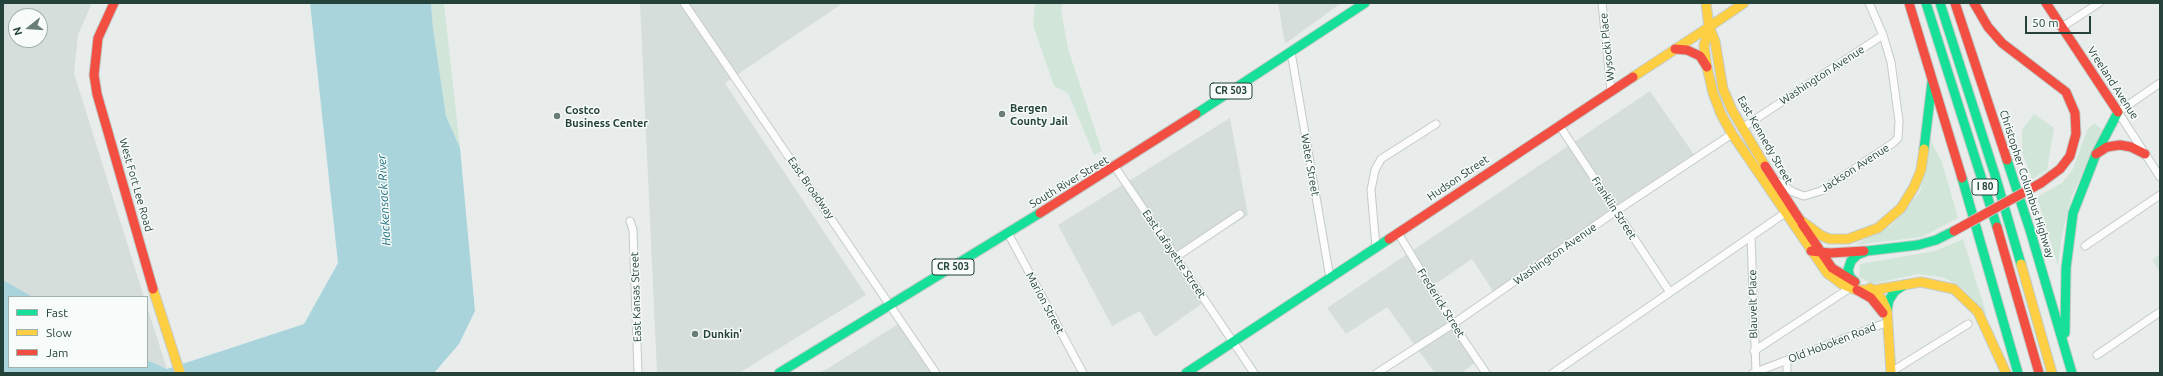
<!DOCTYPE html>
<html>
<head>
<meta charset="utf-8">
<style>
  body { margin:0 }
  #map { position:relative; width:2163px; height:376px; overflow:hidden; background:#e8edeb; font-family:Ubuntu,sans-serif }
  canvas { display:block }
  .frame { position:absolute; inset:0; border:4px solid #24423a; pointer-events:none }
  .legend { position:absolute; left:8px; top:296px; width:140px; height:72px; box-sizing:border-box; background:#f7fbf9; border:1px solid #a3b1ad; margin:0; padding:5px 7px; list-style:none; font-size:12px; color:#24423a }
  .legend li { display:flex; align-items:center; gap:8px; height:20px }
  .legend b { width:20px; border:1px solid #a3b1ad }
  .north { position:absolute; left:8px; top:8px; width:40px; height:40px; box-sizing:border-box; background:#f7fbf9; border:1px solid #a3b1ad; border-radius:50%; rotate:253deg; font-size:11px; font-weight:700; line-height:16px; text-align:center; color:#24423a }
  .north::after { content:''; display:block; margin:auto; width:14px; height:18px; background:#697e78; clip-path:polygon(50% 0,100% 100%,50% 72%,0 100%) }
  .scale { position:absolute; left:2025px; top:16px; width:66px; height:18px; box-sizing:border-box; border:2px solid #24423a; border-top:0; padding-left:5px; font-size:12px; line-height:14px; white-space:nowrap; color:#24423a; -webkit-text-stroke:3px #f7fbf9; paint-order:stroke }
</style>
</head>
<body>
<div id="map">
<canvas width="2163" height="376"></canvas>
<div class="frame"></div>
<ul class="legend">
<li><b style="height:5px;background:#16e098"></b>Fast</li>
<li><b style="height:5px;background:#ffcf43"></b>Slow</li>
<li><b style="height:5px;background:#f24e42"></b>Jam</li>
</ul>
<div class="north">N</div>
<div class="scale">50 m</div>
</div>
<script>
const ctx = document.querySelector('canvas').getContext('2d');
ctx.lineJoin = 'round';
function paint(path, color) { ctx.fillStyle = color; ctx.fill(path, 'evenodd'); }
const shape = rows => new Path2D(rows.map(r => 'M' + r).join(''));
function strokePath(path, color, width, dash) { ctx.strokeStyle = color; ctx.lineWidth = width; ctx.lineCap = dash ? 'butt' : 'round'; ctx.setLineDash(dash || []); ctx.stroke(path); }
function drawText(font, color, halo, rows, align = 'center') {
  ctx.font = font + ' Ubuntu,sans-serif'; ctx.lineWidth = 3; ctx.setLineDash([]); ctx.textBaseline = 'middle'; ctx.strokeStyle = halo; ctx.fillStyle = color; for (const [text, x, y, turn = 0] of rows) {
    ctx.save(); ctx.translate(x, y); ctx.rotate((+turn || 0) * Math.PI / 180); ctx.textAlign = isNaN(turn) ? turn : align; if (halo) ctx.strokeText(text, 0, 0); ctx.fillText(text, 0, 0); ctx.restore();
  }
}
paint(shape([
  [5,3,92,3,78,35,74,73,144,297,33,297,3,280,3,7],
  [16,16,40,16,40,40,16,40],
  [640,3,843,3,725,83,866,295,739,373,657,373],
  [1278,3,1341,3,1285,44],
  [1650,91,1697,159,1495,294,1472,259,1434,285,1480,359,1461,373,1435,373,1387,307,1346,334,1327,308],
  [1230,118,1248,215,1178,259,1204,302,1155,337,1140,311,1112,326,1058,225],
  [147,306,167,369,147,360],
  [903,321,938,373,819,373,827,369]
]), '#d6dedb');
paint(shape([
  [431,3,444,3,460,148,446,116,433,28],
  [1035,3,1063,3,1061,9,1068,49,1102,151,1094,155,1068,93,1054,86,1033,25],
  [2034,114,2054,128,2047,170,2032,179,2022,152,2022,130],
  [2094,123,2103,130,2072,196,2062,234,2058,266,2037,197,2062,183,2073,169,2087,130],
  [1930,139,1942,162,1958,218,1922,237,1854,245,1891,226,1920,192],
  [1963,239,1987,316,1962,288,1945,278,1918,274,1872,284,1859,277,1860,264,1935,251],
  [2160,254,2160,272,2152,260]
]), '#d1e6d8');
paint(shape([
  [310,3,431,3,433,28,446,116,460,148,475,311,459,344,434,373,3,373,3,280,33,297,9,297,9,367,147,367,147,360,167,369,304,324,338,263]
]), '#a9d4db');
const street = shape([
  [684,3,936,373],
  [1602,3,1611,91],
  [2062,27,2099,3],
  [1291,52,1330,278],
  [2160,83,2118,112,2160,177],
  [1559,125,1669,291],
  [1742,128,1883,35],
  [1115,167,1254,373],
  [1777,181,1793,192,1804,196,1821,191,1893,143,1898,138,1899,121,1891,62,1883,35,1869,3],
  [630,221,633,230,638,373],
  [1008,233,1083,373],
  [1398,233,1453,324,1486,373],
  [1751,237,1756,372],
  [2085,246,2160,195],
  [1376,247,1371,190,1375,170,1381,159,1436,124],
  [1176,257,1240,214],
  [1754,351,1850,288],
  [2097,355,2160,312],
  [1787,360,1787,373],
  [1891,372,1968,324],
  [1377,373,1453,324,1616,211,1732,134],
  [1553,373,1785,213],
  [1753,373,1888,322]
]);
const fast = shape([
  [1926,3,1997,227],
  [1940,3,1995,175,2021,264],
  [1196,114,1365,3],
  [1924,149,1932,82],
  [2007,160,2030,230,2072,373],
  [1962,178,2018,373],
  [1855,282,1850,277,1848,270,1851,261,1857,255,1867,251,1918,245,1936,240,1954,231],
  [1887,310,1889,300,1895,291,1904,285],
  [2065,333,2066,268,2073,213,2096,154,2118,112],
  [779,373,1040,213],
  [1186,373,1389,239]
]);
const slow = shape([
  [1706,3,1709,27,1715,41,1723,89,1732,110,1765,166],
  [1709,27,1704,46,1707,67,1713,93,1721,114,1732,134,1827,273,1842,284,1856,290],
  [1709,27,1744,3],
  [1633,77,1709,27],
  [1800,220,1822,236,1830,239,1848,239,1878,228,1901,208,1914,187,1921,170,1924,149],
  [2021,264,2052,373],
  [1870,288,1882,299,1887,310,1891,373],
  [153,289,180,373],
  [1856,290,1874,290,1921,282,1954,289,1978,312,2006,373]
]);
const jam = shape([
  [114,3,98,38,94,75,97,94,153,289],
  [1909,3,1962,178],
  [1955,3,2007,160],
  [1974,3,1988,27,2002,43,2066,92,2075,113,2076,134,2070,156,2060,169,2041,183],
  [2046,3,2118,112],
  [1675,49,1687,50,1700,56,1707,67],
  [2096,154,2107,147,2120,145,2131,147,2145,154],
  [1765,166,1800,220],
  [1040,213,1196,114],
  [1802,224,1832,268,1855,282],
  [1997,227,2039,373],
  [1389,239,1633,77],
  [1811,251,1830,253,1864,251],
  [1857,290,1871,298,1883,313]
]);
strokePath(street, '#c5cac8', 9);
strokePath(fast, '#c3cbc8', 11);
strokePath(slow, '#c3cbc8', 11);
strokePath(jam, '#c3cbc8', 11);
strokePath(street, '#fcfcfc', 7);
strokePath(fast, '#16e098', 9);
strokePath(slow, '#ffcf43', 9);
strokePath(jam, '#f24e42', 9);
const jamBridge = shape([
  [1954,231,2041,183]
]);
strokePath(jamBridge, '#c3ccc9', 11, []);
strokePath(jamBridge, '#f24e42', 9);
for (const [x, y, r, color] of [
  [1002,114,4,"#697e78"],
  [557,116,4,"#697e78"],
  [695,334,4,"#697e78"]
]) { const dot = new Path2D(); dot.arc(x, y, r, 0, 2 * Math.PI); ctx.fillStyle = color; ctx.fill(dot); strokePath(dot, '#f7fbf9', 1.5); }
for (const [x, y, w] of [
  [1231,91,42],
  [1985,187,26],
  [953,267,42]
]) { const box = new Path2D(); box.roundRect(x - w / 2, y - 8, w, 16, 3); ctx.fillStyle = '#f7fbf9'; ctx.fill(box); strokePath(box, '#24423a', 1); }
drawText('bold 10px', '#24423a', null, [
  ["CR 503",1231,91],
  ["I 80",1985,187],
  ["CR 503",953,267]
]);
drawText('11px', '#24423a', '#f7fbf9', [
  ["Wysocki Place",1607,47,-96],
  ["Washington Avenue",1822,75,-33],
  ["Vreeland Avenue",2113,83,57],
  ["East Kennedy Street",1765,140,60],
  ["Water Street",1310,165,80],
  ["Jackson Avenue",1855,168,-33],
  ["Hudson Street",1458,178,-34],
  ["South River Street",1069,182,-31],
  ["Christopher Columbus Highway",2027,184,72],
  ["West Fort Lee Road",136,185,74],
  ["East Broadway",811,188,55],
  ["Franklin Street",1614,208,57],
  ["East Lafayette Street",1174,254,56],
  ["Washington Avenue",1555,254,-35],
  ["East Kansas Street",636,297,-92],
  ["Marion Street",1045,303,62],
  ["Frederick Street",1441,303,58],
  ["Blauvelt Place",1753,304,-91],
  ["Old Hoboken Road",1832,343,-21]
]);
drawText('bold 11px', '#24423a', '#f7fbf9', [
  ["Bergen",1010,108],
  ["County Jail",1010,121],
  ["Costco",565,110],
  ["Business Center",565,123],
  ["Dunkin'",703,334]
], 'left');
drawText('italic 12px', '#1c6f80', '#f7fbf9', [
  ["Hackensack River",384,200,-93]
]);
</script>
</body>
</html>
